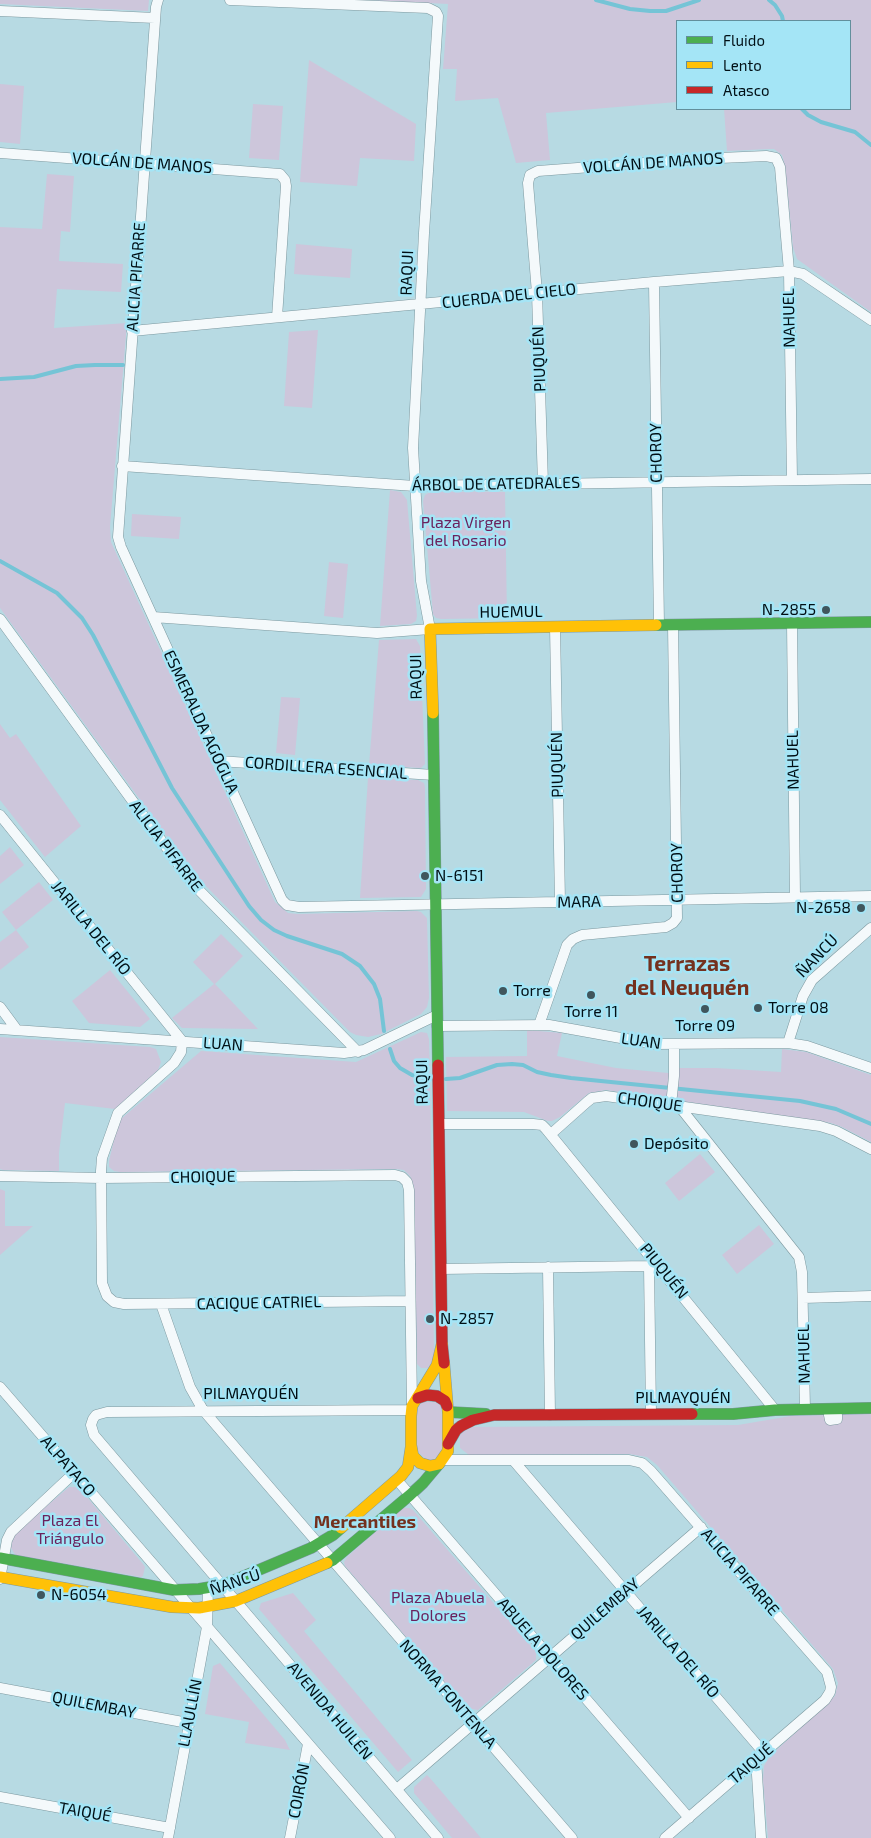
<!DOCTYPE html>
<html>
<head>
<meta charset="utf-8">
<style>
  body { margin:0 }
  #map { position:relative; width:871px; height:1838px; overflow:hidden; background:#b7dae3; font-family:"Exo 2",sans-serif }
  canvas { display:block }
  .legend { position:absolute; left:676px; top:20px; width:175px; height:90px; box-sizing:border-box; background:#a4e5f6; border:1px solid #628f9c; margin:0; padding:6px 9px; list-style:none; font-size:15px; color:#000f15 }
  .legend li { display:flex; align-items:center; gap:10px; height:25px }
  .legend b { width:25px; border:1px solid #628f9c }
</style>
</head>
<body>
<div id="map">
<canvas width="871" height="1838"></canvas>
<ul class="legend">
<li><b style="height:6px;background:#4caf50"></b>Fluido</li>
<li><b style="height:6px;background:#ffc107"></b>Lento</li>
<li><b style="height:6px;background:#c62828"></b>Atasco</li>
</ul>
</div>
<script>
const ctx = document.querySelector('canvas').getContext('2d');
ctx.lineJoin = 'round';
function paint(path, color) { ctx.fillStyle = color; ctx.fill(path, 'evenodd'); }
const shape = rows => new Path2D(rows.map(r => 'M' + r).join(''));
function strokePath(path, color, width, dash) { ctx.strokeStyle = color; ctx.lineWidth = width; ctx.lineCap = dash ? 'butt' : 'round'; ctx.setLineDash(dash || []); ctx.stroke(path); }
function drawText(font, color, halo, rows, align = 'center') {
  ctx.font = font + ' "Exo 2",sans-serif'; ctx.lineWidth = 5; ctx.setLineDash([]); ctx.textBaseline = 'middle'; ctx.strokeStyle = halo; ctx.fillStyle = color; for (const [text, x, y, turn = 0] of rows) {
    ctx.save(); ctx.translate(x, y); ctx.rotate((+turn || 0) * Math.PI / 180); ctx.textAlign = isNaN(turn) ? turn : align; if (halo) ctx.strokeText(text, 0, 0); ctx.fillText(text, 0, 0); ctx.restore();
  }
}
paint(shape([
  [0,0,149,0,148,11,0,4],
  [366,0,871,0,871,312,797,259,793,247,785,166,782,155,774,149,769,149,727,151,724,109,850,109,850,21,677,21,677,102,546,113,550,160,516,163,498,98,455,101,457,69,443,69,448,4],
  [309,60,416,124,414,161,360,158,357,186,300,182],
  [0,84,24,86,20,144,0,142],
  [253,104,283,106,279,160,249,158],
  [47,174,74,176,70,232,61,231,59,261,123,264,121,292,57,289,54,328,127,323,110,527,111,542,275,902,288,913,298,914,417,911,421,912,427,918,429,998,427,1007,421,1014,381,1034,368,1037,356,1035,350,1032,195,875,0,608,0,227,42,229],
  [296,244,352,249,350,278,294,274],
  [318,330,312,408,284,406,289,332],
  [390,490,401,492,407,500,417,616,416,621,411,624,380,626],
  [432,491,505,492,507,618,441,619,436,618,433,614,423,501,425,495],
  [132,514,181,517,179,539,131,536],
  [329,562,348,564,343,618,324,616],
  [416,639,420,646,425,764,421,768,369,765,379,640],
  [281,697,300,698,295,755,276,753],
  [0,724,10,738,16,734,81,826,45,857,0,800],
  [368,778,418,780,424,783,425,787,426,889,421,897,360,898],
  [10,847,24,865,0,884,0,856],
  [39,882,53,900,16,930,29,947,0,970,0,942,16,930,2,912],
  [221,934,243,956,215,984,258,1029,182,1028,172,1018,214,984,193,962],
  [110,970,150,1019,140,1027,89,1023,72,1001],
  [527,1030,562,1033,557,1056,616,1068,668,1073,679,1074,679,1068,716,1068,781,1072,782,1049,806,1052,871,1075,871,1142,842,1127,831,1123,606,1090,589,1093,560,1117,552,1121,548,1121,524,1112,447,1111,446,1057,527,1056],
  [421,1032,427,1033,429,1039,430,1079,434,1354,434,1361,428,1368,421,1368,417,1364,414,1187,410,1176,404,1170,396,1169,120,1172,114,1171,109,1167,109,1161,117,1127,122,1118,201,1051,356,1062],
  [0,1037,150,1047,156,1049,161,1062,158,1070,115,1109,65,1103,59,1153,59,1171,3,1170,0,1169],
  [700,1154,715,1172,679,1201,665,1183],
  [0,1189,5,1191,5,1226,33,1226,0,1255],
  [759,1225,774,1244,737,1274,722,1255],
  [421,1401,441,1403,444,1453,429,1462,415,1449,415,1417],
  [871,1414,871,1838,768,1838,763,1780,764,1766,770,1756,835,1696,838,1683,833,1669,657,1465,647,1457,629,1454,469,1455,460,1448,460,1435,462,1431,471,1427,738,1425,791,1416],
  [69,1487,75,1487,81,1490,143,1564,145,1567,143,1576,141,1577,16,1555,14,1553,11,1548,12,1541,16,1532],
  [403,1508,409,1508,413,1510,536,1652,536,1660,478,1710,467,1708,345,1566,344,1562,347,1557],
  [293,1593,316,1620,304,1631,412,1760,398,1772,259,1609,261,1603],
  [220,1663,285,1740,290,1750,245,1743,249,1722,205,1714,213,1666],
  [427,1775,430,1778,481,1838,452,1838,414,1793,414,1787]
]), '#cdc6db');
strokePath(shape([
  [596,0,630,9,650,11,666,11,699,0],
  [769,0,775,5,782,16,783,21],
  [802,109,808,115,821,122,855,132,871,145],
  [0,379,34,377,76,366,95,365,123,365],
  [0,561,57,593,82,618,93,635,172,788,249,906,261,920,274,930,287,936,342,954,360,966,374,984,380,999,384,1031],
  [390,1049,394,1061,400,1068,412,1075,430,1079],
  [446,1079,460,1078,497,1065,512,1064,523,1065,537,1072,551,1075,571,1078,800,1101,836,1109,871,1124]
]), '#75c4d6', 4);
const street = shape([
  [158,0,156,7,118,537,121,547,282,900,287,905,299,907,871,896],
  [0,11,155,18],
  [0,153,280,174,285,180,286,186,277,317],
  [654,282,659,625],
  [132,331,654,282,789,271,803,274,871,320],
  [122,466,415,486,871,479],
  [543,484,537,293,528,183,530,175,538,171,697,159,766,156,776,158,780,167,789,271,792,480],
  [153,617,377,633,430,629,421,581,413,448,424,233,438,16,436,12,428,8,230,0],
  [0,619,193,884,358,1052],
  [792,623,795,897],
  [555,627,560,902],
  [218,761,434,775],
  [0,815,182,1041,181,1052,174,1063,118,1113,102,1158,101,1171,102,1283,107,1296,114,1302,124,1304,410,1301],
  [0,1007,17,1030],
  [539,1025,567,945,573,939,582,935,666,927,673,923,677,918,673,625],
  [437,1026,549,1025,654,1044,788,1043,807,1046,871,1068],
  [0,1029,344,1053,364,1050,437,1015],
  [788,1043,803,996,812,980,871,928],
  [671,1105,674,1076,674,1044],
  [679,1106,799,1257,802,1272,805,1409],
  [439,1124,533,1124,542,1125,546,1129,775,1410],
  [551,1134,587,1102,592,1098,606,1096,820,1126,836,1131,871,1149],
  [0,1176,101,1178,395,1175,402,1177,407,1182,409,1190,412,1406],
  [649,1266,651,1414],
  [548,1267,550,1415],
  [441,1269,649,1266,655,1261],
  [803,1298,871,1296],
  [161,1304,190,1387,203,1410,572,1838],
  [0,1387,390,1838],
  [411,1410,107,1412,96,1415,93,1419,91,1425,94,1435,438,1838],
  [829,1415,837,1415,837,1419,830,1420,829,1415],
  [443,1460,629,1460,642,1463,651,1471,827,1672,831,1687,830,1692,825,1700,665,1838],
  [513,1460,764,1753],
  [397,1480,689,1818],
  [0,1579,7,1540,11,1532,74,1473],
  [0,1688,188,1723],
  [756,1759,761,1838],
  [397,1789,701,1527],
  [0,1797,170,1828],
  [168,1838,207,1627,208,1588],
  [290,1838,308,1744]
]);
const fast = shape([
  [656,625,871,622],
  [433,713,438,1065],
  [448,1412,486,1414],
  [692,1414,733,1414,775,1410,871,1408],
  [0,1558,174,1590,199,1589,223,1585,311,1548,333,1535,341,1528],
  [327,1563,333,1560,410,1495,423,1483,439,1464]
]);
const slow = shape([
  [433,713,430,629,656,625],
  [442,1344,437,1365,412,1406,411,1416,411,1445,413,1456,420,1463,430,1466,439,1464,448,1451,448,1412,444,1363],
  [341,1528,401,1476,408,1467,411,1447],
  [0,1577,172,1607,199,1608,236,1601,327,1563]
]);
const jam = shape([
  [438,1065,442,1344,444,1363],
  [418,1398,427,1395,437,1396,445,1401,447,1406],
  [448,1444,456,1430,461,1426,473,1420,494,1415,692,1414]
]);
strokePath(street, '#7c989f', 11);
strokePath(fast, '#7c989f', 12);
strokePath(slow, '#7c989f', 12);
strokePath(jam, '#7c989f', 12);
strokePath(street, '#f4f9fb', 10);
strokePath(fast, '#4caf50', 11);
strokePath(slow, '#ffc107', 11);
strokePath(jam, '#c62828', 11);
for (const [x, y, r, color] of [
  [826,610,5,"#40565d"],
  [425,876,5,"#40565d"],
  [861,908,5,"#40565d"],
  [503,991,5,"#40565d"],
  [591,995,5,"#40565d"],
  [758,1008,5,"#40565d"],
  [705,1009,5,"#40565d"],
  [634,1144,5,"#40565d"],
  [430,1319,5,"#40565d"],
  [41,1595,5,"#40565d"]
]) { const dot = new Path2D(); dot.arc(x, y, r, 0, 2 * Math.PI); ctx.fillStyle = color; ctx.fill(dot); strokePath(dot, '#a4e5f6', 2); }
drawText('16px', '#000f15', '#a4e5f6', [
  ["VOLCÁN DE MANOS",142,163,4],
  ["VOLCÁN DE MANOS",653,163,-4],
  ["RAQUI",407,273,-88],
  ["ALICIA PIFARRE",136,277,-86],
  ["CUERDA DEL CIELO",509,296,-6],
  ["NAHUEL",789,318,-91],
  ["PIUQUÉN",539,359,-92],
  ["CHOROY",656,453,-91],
  ["ÁRBOL DE CATEDRALES",496,484,-1],
  ["HUEMUL",511,612,-1],
  ["RAQUI",416,677,-91],
  ["ESMERALDA AGOGLIA",201,722,65],
  ["NAHUEL",793,760,-91],
  ["PIUQUÉN",557,765,-91],
  ["CORDILLERA ESENCIAL",326,768,4],
  ["ALICIA PIFARRE",166,846,53],
  ["CHOROY",677,873,-91],
  ["MARA",579,902,-1],
  ["JARILLA DEL RÍO",91,928,51],
  ["ÑANCÚ",817,956,-46],
  ["LUAN",641,1041,8],
  ["LUAN",223,1044,4],
  ["RAQUI",422,1082,-91],
  ["CHOIQUE",650,1102,8],
  ["CHOIQUE",203,1177,-1],
  ["PIUQUÉN",664,1271,51],
  ["CACIQUE CATRIEL",259,1303,-1],
  ["NAHUEL",804,1354,-91],
  ["PILMAYQUÉN",251,1394],
  ["PILMAYQUÉN",683,1398],
  ["ALPATACO",68,1466,49],
  ["ALICIA PIFARRE",740,1572,49],
  ["ÑANCÚ",235,1582,-18],
  ["QUILEMBAY",605,1609,-41],
  ["ABUELA DOLORES",543,1649,49],
  ["JARILLA DEL RÍO",678,1652,49],
  ["NORMA FONTENLA",448,1694,49],
  ["QUILEMBAY",94,1705,11],
  ["AVENIDA HUILÉN",330,1711,50],
  ["LLAULLÍN",190,1713,-79],
  ["TAIQUÉ",751,1764,-41],
  ["COIRÓN",299,1791,-79],
  ["TAIQUÉ",85,1812,10]
]);
drawText('16px', '#6b225d', '#a4e5f6', [
  ["Plaza Virgen",466,523],
  ["del Rosario",466,541],
  ["Plaza El",70,1521],
  ["Triángulo",70,1539],
  ["Plaza Abuela",438,1598],
  ["Dolores",438,1616]
]);
drawText('16px', '#000f15', '#a4e5f6', [
  ["N-2855",816,610,"right"],
  ["N-6151",435,876],
  ["N-2658",851,908,"right"],
  ["Torre",513,991],
  ["Torre 08",768,1008],
  ["Torre 11",591,1012,"center"],
  ["Torre 09",705,1026,"center"],
  ["Depósito",644,1144],
  ["N-2857",440,1319],
  ["N-6054",51,1595]
], 'left');
drawText('bold 18px', '#74311e', '#a4e5f6', [
  ["Mercantiles",365,1522]
]);
drawText('bold 21px', '#74311e', '#a4e5f6', [
  ["Terrazas",687,964],
  ["del Neuquén",687,988]
]);
</script>
</body>
</html>
